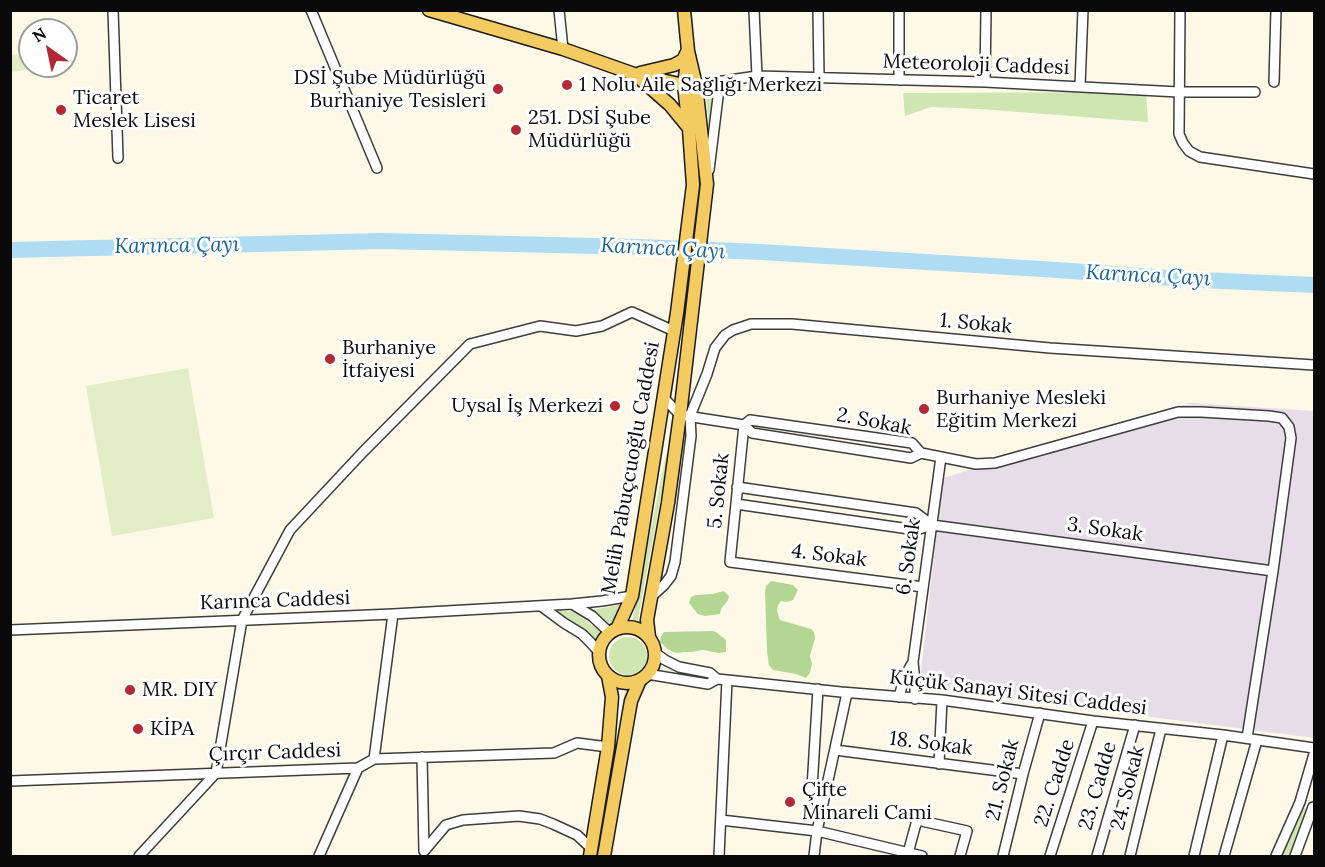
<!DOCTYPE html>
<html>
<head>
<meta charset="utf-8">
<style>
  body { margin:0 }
  #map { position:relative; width:1325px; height:867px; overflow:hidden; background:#fef9e7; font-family:Lora,serif }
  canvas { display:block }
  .frame { position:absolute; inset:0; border:12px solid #0a0a0a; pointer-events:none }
  .north { position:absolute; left:18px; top:18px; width:60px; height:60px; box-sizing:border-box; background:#fff; border:2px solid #9d9d9d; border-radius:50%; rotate:327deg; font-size:16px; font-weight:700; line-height:24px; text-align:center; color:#0a0a0a }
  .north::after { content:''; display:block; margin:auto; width:21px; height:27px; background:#b32834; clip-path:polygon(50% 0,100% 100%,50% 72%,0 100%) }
</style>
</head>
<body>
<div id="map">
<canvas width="1325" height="867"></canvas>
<div class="frame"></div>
<div class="north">N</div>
</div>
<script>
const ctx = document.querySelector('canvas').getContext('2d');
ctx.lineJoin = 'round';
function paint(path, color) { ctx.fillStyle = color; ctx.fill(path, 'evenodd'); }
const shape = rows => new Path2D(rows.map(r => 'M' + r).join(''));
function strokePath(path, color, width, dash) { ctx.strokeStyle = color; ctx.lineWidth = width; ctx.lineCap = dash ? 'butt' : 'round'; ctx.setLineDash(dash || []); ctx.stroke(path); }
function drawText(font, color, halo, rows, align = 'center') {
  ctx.font = font + ' Lora,serif'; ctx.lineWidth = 6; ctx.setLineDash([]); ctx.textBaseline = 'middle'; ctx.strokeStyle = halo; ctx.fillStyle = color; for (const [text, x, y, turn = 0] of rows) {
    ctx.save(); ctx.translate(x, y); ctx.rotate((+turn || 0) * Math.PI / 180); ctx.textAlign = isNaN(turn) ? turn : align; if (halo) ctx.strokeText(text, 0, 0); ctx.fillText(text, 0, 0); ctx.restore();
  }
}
paint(shape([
  [1190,403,1314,411,1314,738,919,687,943,478]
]), '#e7dde9');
paint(shape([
  [705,90,714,90,709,126],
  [1146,92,1148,122,980,109,931,107,905,116,903,93],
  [666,454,669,455,637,624,632,623],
  [624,604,612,626,592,610],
  [548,609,573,612,584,619,605,635,598,644,585,631,569,619,548,610],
  '609 656a19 19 0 1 1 38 0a19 19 0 1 1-38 0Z',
  [626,686,629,687,608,809,604,808],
  [1303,807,1306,809,1290,856,1281,856]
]), '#cfe6b3');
paint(shape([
  [771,581,793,585,798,590,793,600,787,602,781,601,778,605,777,611,780,620,811,629,814,632,815,638,810,656,812,664,810,673,806,678,796,674,773,670,769,665,767,651,765,592,766,586],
  [724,591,729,596,728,600,721,609,720,614,705,616,698,614,689,603,691,597,696,595,712,594],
  [713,631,716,632,726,640,726,652,719,653,703,650,691,652,684,652,676,653,669,650,660,642,661,636,664,632]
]), '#b4d693');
paint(shape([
  [23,53,25,70,11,72,11,55],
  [188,368,214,518,112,536,86,386]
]), '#e1edc5');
strokePath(shape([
  [10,250,382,241,640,247,761,252,1042,269,1200,280,1314,285]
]), '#aedcf3', 16);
const minor = shape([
  [113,10,118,158],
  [311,10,377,168],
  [559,10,563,49],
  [754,10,757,76],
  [818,10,819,77],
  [899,10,899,80],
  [1180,10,1179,134,1183,143,1189,151,1200,157,1314,174],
  [985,82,986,10],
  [1274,82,1276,10],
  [696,85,757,76,985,82,1179,92,1255,92],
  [1080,86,1083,10],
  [709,170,720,81],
  [663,397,680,415,744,425,752,433,911,458,921,453],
  [744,425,730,562,923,587],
  [744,425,750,420,912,443,921,453],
  [921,453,976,464,995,463,1178,412,1201,412,1269,416,1282,418,1289,427,1291,438,1273,571,1247,738],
  [737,487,916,513,932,525],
  [736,504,916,530,932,525,1273,571],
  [651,597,664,585,671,576,675,562,691,436,690,416,707,374,715,348,725,335,733,330,751,324,792,324,1050,348,1314,365],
  [572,604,592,616,610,633],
  [541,606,564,623,582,634,590,642,599,652],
  [10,630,393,614,572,604,602,601,632,596],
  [654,652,665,660,679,667,710,673,717,679],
  [913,662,941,457],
  [647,674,708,684,717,679,727,680,841,692,942,700,1093,721,1223,735,1314,748],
  [818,689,812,788,816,800,822,808],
  [899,697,904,678,913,662,915,682,915,699],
  [835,750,1023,774],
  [422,757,424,851],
  [374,759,393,614],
  [939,764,942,700],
  [10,781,358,768,374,759,554,753,577,743,608,747],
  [721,820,817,831,922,856],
  [424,851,446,825,463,820,519,816,540,819,553,824,577,835,592,849],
  [908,853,917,820,967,831,960,856],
  [139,856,216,773,242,620,290,530,363,452,470,344,540,326,576,331,602,326,632,312,674,331],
  [319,856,358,768],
  [719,856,727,680],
  [814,856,817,831,847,693],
  [1003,856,1023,774,1040,713],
  [1050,856,1093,721],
  [1097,856,1135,725],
  [1130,856,1161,729],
  [1194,856,1223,735],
  [1224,856,1257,740],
  [1276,856,1300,802,1314,754],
  [1295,856,1313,807]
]);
const major = shape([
  [429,10,563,49,634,74,684,85,689,85],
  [640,73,674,65,683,60,687,52],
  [637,76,670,105,688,127],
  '599 655a28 28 0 1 1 56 0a28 28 0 1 1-56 0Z',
  [617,629,632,596,677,313,693,185,689,129,684,85,687,61],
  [649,637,647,620,668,503,680,415,707,184,696,85,688,51,684,10],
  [590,856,608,747,612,697,608,676],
  [604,856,631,701,640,680]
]);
strokePath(minor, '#3d3d3d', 12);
strokePath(major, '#1b1b1b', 15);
strokePath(minor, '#fff', 9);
strokePath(major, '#f4cb61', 12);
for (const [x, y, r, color] of [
  [567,85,6,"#b32834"],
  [498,89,6,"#b32834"],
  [61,110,6,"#b32834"],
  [516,130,6,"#b32834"],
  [330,359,6,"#b32834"],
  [615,406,6,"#b32834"],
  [924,409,6,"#b32834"],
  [130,690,6,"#b32834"],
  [138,729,6,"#b32834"],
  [790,802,6,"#b32834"]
]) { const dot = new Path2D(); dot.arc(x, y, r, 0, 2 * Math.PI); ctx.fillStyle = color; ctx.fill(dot); strokePath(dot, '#fff', 2); }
drawText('20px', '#0a0a0a', '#fff', [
  ["Meteoroloji Caddesi",976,65,2],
  ["1. Sokak",976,324,5],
  ["2. Sokak",874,422,11],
  ["Melih Pabuçcuoğlu Caddesi",631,468,-80],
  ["5. Sokak",719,491,-84],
  ["3. Sokak",1105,530,8],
  ["4. Sokak",829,556,7],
  ["6. Sokak",909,557,-82],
  ["Karınca Caddesi",275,601,-2],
  ["Küçük Sanayi Sitesi Caddesi",1018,693,7],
  ["18. Sokak",931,744,7],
  ["Çırçır Caddesi",275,753,-2],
  ["21. Sokak",1003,780,-76],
  ["22. Cadde",1055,783,-72],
  ["23. Cadde",1098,786,-74],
  ["24. Sokak",1128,788,-76]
]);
drawText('20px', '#0a0a0a', '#fff', [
  ["DSİ Şube Müdürlüğü",486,78,"right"],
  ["Burhaniye Tesisleri",486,101,"right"],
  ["1 Nolu Aile Sağlığı Merkezi",579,85],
  ["Ticaret",73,98],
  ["Meslek Lisesi",73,121],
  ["251. DSİ Şube",528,118],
  ["Müdürlüğü",528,141],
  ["Burhaniye",342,348],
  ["İtfaiyesi",342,371],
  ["Burhaniye Mesleki",936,398],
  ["Eğitim Merkezi",936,421],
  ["Uysal İş Merkezi",603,406,"right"],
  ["MR. DIY",142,690],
  ["KİPA",150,729],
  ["Çifte",802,790],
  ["Minareli Cami",802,813]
], 'left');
drawText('italic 21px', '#196395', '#fff', [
  ["Karınca Çayı",177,246,-1],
  ["Karınca Çayı",663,249,3],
  ["Karınca Çayı",1148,276,3]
]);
</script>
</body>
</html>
